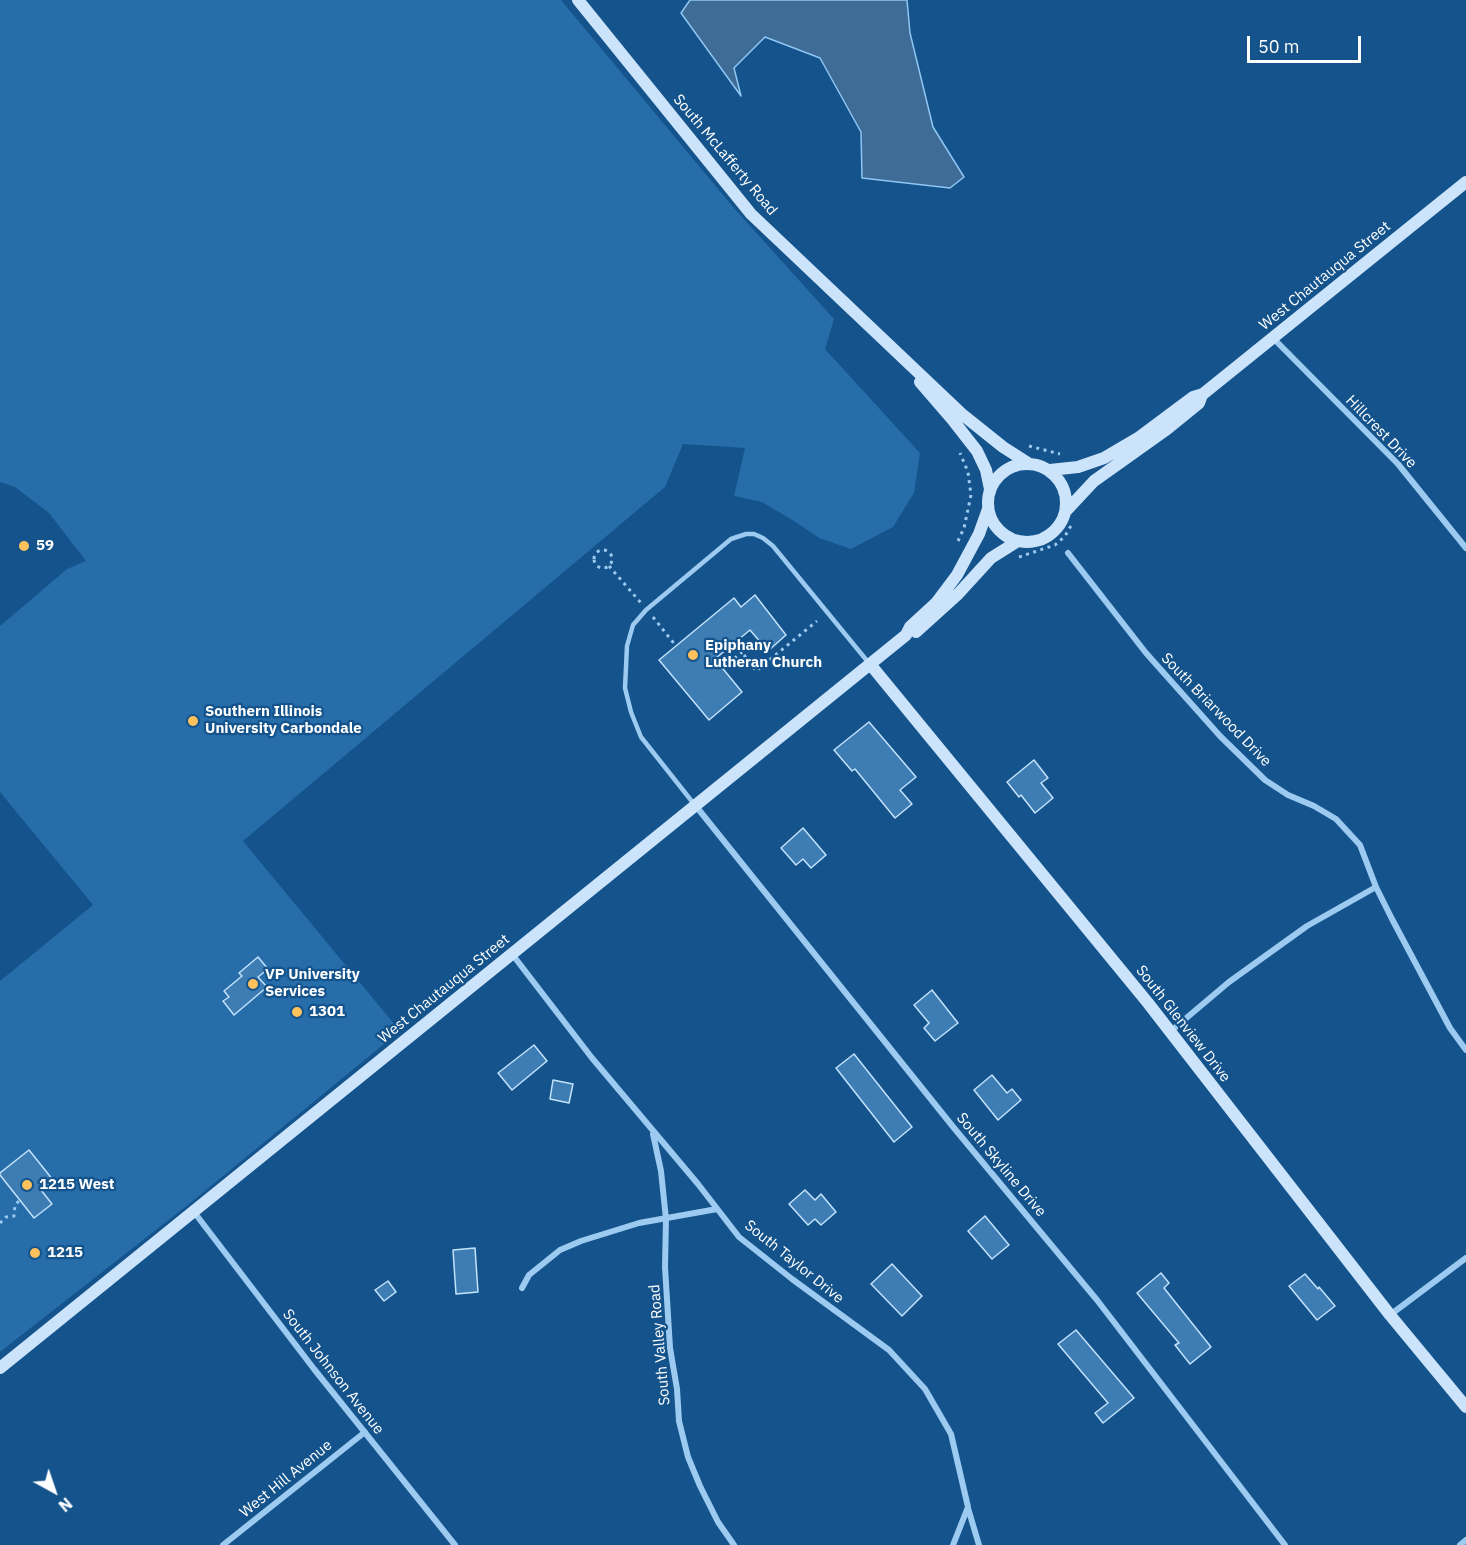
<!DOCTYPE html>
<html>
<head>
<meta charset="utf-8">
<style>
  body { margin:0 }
  #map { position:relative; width:1466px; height:1545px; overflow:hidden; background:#14538b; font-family:"IBM Plex Sans",sans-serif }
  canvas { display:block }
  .north { position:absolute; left:24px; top:1461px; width:60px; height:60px; -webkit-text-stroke:4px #14538b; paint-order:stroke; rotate:140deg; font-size:16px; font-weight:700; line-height:24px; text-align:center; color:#fff }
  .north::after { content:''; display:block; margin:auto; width:21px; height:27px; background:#fff; clip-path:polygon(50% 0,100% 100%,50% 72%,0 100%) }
  .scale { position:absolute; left:1247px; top:36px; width:114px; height:27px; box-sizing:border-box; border:3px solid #fff; border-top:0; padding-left:8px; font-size:18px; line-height:21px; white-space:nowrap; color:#fff; -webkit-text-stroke:4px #14538b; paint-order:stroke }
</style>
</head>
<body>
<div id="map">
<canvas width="1466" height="1545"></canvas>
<div class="north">N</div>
<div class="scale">50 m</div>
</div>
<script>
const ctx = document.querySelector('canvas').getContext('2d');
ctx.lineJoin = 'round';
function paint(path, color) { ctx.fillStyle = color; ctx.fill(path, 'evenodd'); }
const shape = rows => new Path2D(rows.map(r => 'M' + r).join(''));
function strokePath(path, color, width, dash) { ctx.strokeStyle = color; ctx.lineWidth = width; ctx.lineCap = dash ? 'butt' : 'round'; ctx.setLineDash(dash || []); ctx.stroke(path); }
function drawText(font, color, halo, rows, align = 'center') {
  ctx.font = font + ' "IBM Plex Sans",sans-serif'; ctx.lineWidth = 4.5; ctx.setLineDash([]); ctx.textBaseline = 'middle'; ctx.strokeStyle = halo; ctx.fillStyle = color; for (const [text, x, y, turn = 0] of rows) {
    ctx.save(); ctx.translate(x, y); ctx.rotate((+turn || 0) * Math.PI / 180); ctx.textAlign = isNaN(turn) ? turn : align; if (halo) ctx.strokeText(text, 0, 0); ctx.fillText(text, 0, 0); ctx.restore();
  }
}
paint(shape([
  [0,0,561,0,733,207,834,319,825,349,920,453,914,493,893,527,851,549,819,538,794,521,762,502,734,496,745,448,683,444,665,487,243,841,400,1031,189,1204,0,1352,0,981,93,905,0,792,0,626,67,569,86,561,49,513,15,487,0,482]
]), '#266daa');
const water = shape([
  [690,0,907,0,910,33,933,127,964,177,950,188,862,178,861,132,820,58,765,37,734,68,741,96,681,13,690,0]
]);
paint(water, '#3f6c96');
strokePath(water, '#8fc6f3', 1.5);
const building = shape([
  [755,595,786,635,768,651,750,630,715,659,742,692,709,720,659,660,734,598,741,607,755,595],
  [869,722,916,777,900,790,912,804,895,818,855,769,852,771,834,750,869,722],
  [1034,760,1048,778,1041,783,1053,798,1035,813,1021,795,1019,797,1007,782,1034,760],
  [803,828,826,855,811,868,803,859,796,865,781,848,803,828],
  [258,957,268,969,258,977,267,987,234,1015,223,1001,229,997,224,991,242,976,239,973,258,957],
  [932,990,958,1023,935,1041,924,1028,929,1023,914,1005,932,990],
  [534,1045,547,1061,512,1090,498,1073,534,1045],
  [854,1054,912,1127,894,1142,836,1068,854,1054],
  [992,1075,1007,1093,1012,1089,1021,1100,998,1120,974,1090,992,1075],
  [553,1080,573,1084,569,1103,550,1099,553,1080],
  [29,1150,53,1180,41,1190,52,1204,34,1218,0,1175,0,1173,29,1150],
  [805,1190,815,1200,821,1194,836,1212,821,1225,815,1219,808,1225,789,1204,805,1190],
  [985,1216,1009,1245,992,1259,968,1231,985,1216],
  [475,1248,478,1292,456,1294,453,1250,475,1248],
  [892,1264,922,1296,902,1316,871,1284,892,1264],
  [1161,1273,1169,1283,1164,1288,1211,1347,1190,1364,1175,1345,1179,1343,1137,1293,1161,1273],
  [1305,1274,1318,1289,1319,1287,1335,1306,1317,1320,1289,1286,1305,1274],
  [388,1281,396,1292,384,1301,375,1290,388,1281],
  [1076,1330,1134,1398,1103,1423,1095,1413,1108,1403,1058,1344,1076,1330]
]);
paint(building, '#3d7db4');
strokePath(building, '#c3e2fb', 1.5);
strokePath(shape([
  [1029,446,1060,454],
  [958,541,964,528,971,495,968,472,960,453],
  '594 559a9 9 0 1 1 18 0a9 9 0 1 1-18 0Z',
  [1019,557,1055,545,1065,536,1072,524],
  [609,566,641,603],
  [653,617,676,646],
  [735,643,756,671,817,621],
  [723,668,742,652],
  [0,1223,6,1217,14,1216,15,1205,20,1200]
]), '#9dcaf0', 3, [3, 4.5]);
strokePath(shape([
  [694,804,641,737,631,712,625,688,627,646,633,625,646,610,731,539,746,534,754,534,763,538,773,546,868,662]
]), '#9dcaf0', 4.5);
strokePath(shape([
  [1273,338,1398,464,1466,548],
  [1068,553,1146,653,1220,736,1265,780,1288,795,1314,806,1336,819,1360,845,1376,887,1392,919,1450,1028,1466,1050],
  [695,805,954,1128,1097,1300,1285,1545],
  [512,954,592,1058,698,1184,739,1237,792,1279,889,1350,925,1389,951,1434,968,1507,953,1545],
  [1171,1031,1229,982,1307,926,1376,887],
  [653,1134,661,1171,666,1219,665,1267,670,1348,677,1389,679,1421,688,1457,700,1486,718,1522,734,1545],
  [194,1212,314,1369,455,1545],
  [522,1288,529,1275,560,1250,581,1241,639,1223,717,1209],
  [1390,1315,1466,1258],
  [968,1508,979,1545],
  [223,1545,365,1432],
  [1460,1545,1466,1540]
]), '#9dcaf0', 6);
strokePath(shape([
  [578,0,751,214,963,415,1003,447,1028,463],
  [920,382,952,419,977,451,986,470,990,489],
  '988 503a39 39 0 1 1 78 0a39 39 0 1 1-78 0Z',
  [1050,470,1078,467,1104,458,1138,438,1193,397,1203,394,1466,182],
  [1066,511,1094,481,1167,429,1199,403,1202,395],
  [916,632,958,594,991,558,1018,541],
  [870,664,1148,1003,1390,1315,1466,1407],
  [0,1368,906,635,910,627,936,603,957,575,979,534,988,509]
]), '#cbe4fb', 12);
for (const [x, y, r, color] of [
  [24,546,6,"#ffc15c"],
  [693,655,6,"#ffc15c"],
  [193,721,6,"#ffc15c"],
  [253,984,6,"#ffc15c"],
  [297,1012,6,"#ffc15c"],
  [27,1185,6,"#ffc15c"],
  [35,1253,6,"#ffc15c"]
]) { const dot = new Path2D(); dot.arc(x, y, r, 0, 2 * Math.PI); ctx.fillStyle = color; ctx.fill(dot); strokePath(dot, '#14538b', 2); }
drawText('15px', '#fff', '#14538b', [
  ["South McLafferty Road",725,155,50],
  ["West Chautauqua Street",1325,276,-39],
  ["Hillcrest Drive",1381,432,46],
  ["South Briarwood Drive",1216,710,46],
  ["West Chautauqua Street",444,989,-39],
  ["South Glenview Drive",1183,1024,52],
  ["South Skyline Drive",1001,1165,50],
  ["South Taylor Drive",794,1262,39],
  ["South Valley Road",660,1345,-95],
  ["South Johnson Avenue",333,1372,52],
  ["West Hill Avenue",286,1479,-39]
]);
drawText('bold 15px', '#fff', '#14538b', [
  ["59",36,546],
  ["Epiphany",705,646],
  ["Lutheran Church",705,663],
  ["Southern Illinois",205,712],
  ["University Carbondale",205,729],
  ["VP University",265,975],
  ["Services",265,992],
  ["1301",309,1012],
  ["1215 West",39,1185],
  ["1215",47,1253]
], 'left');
</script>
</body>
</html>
